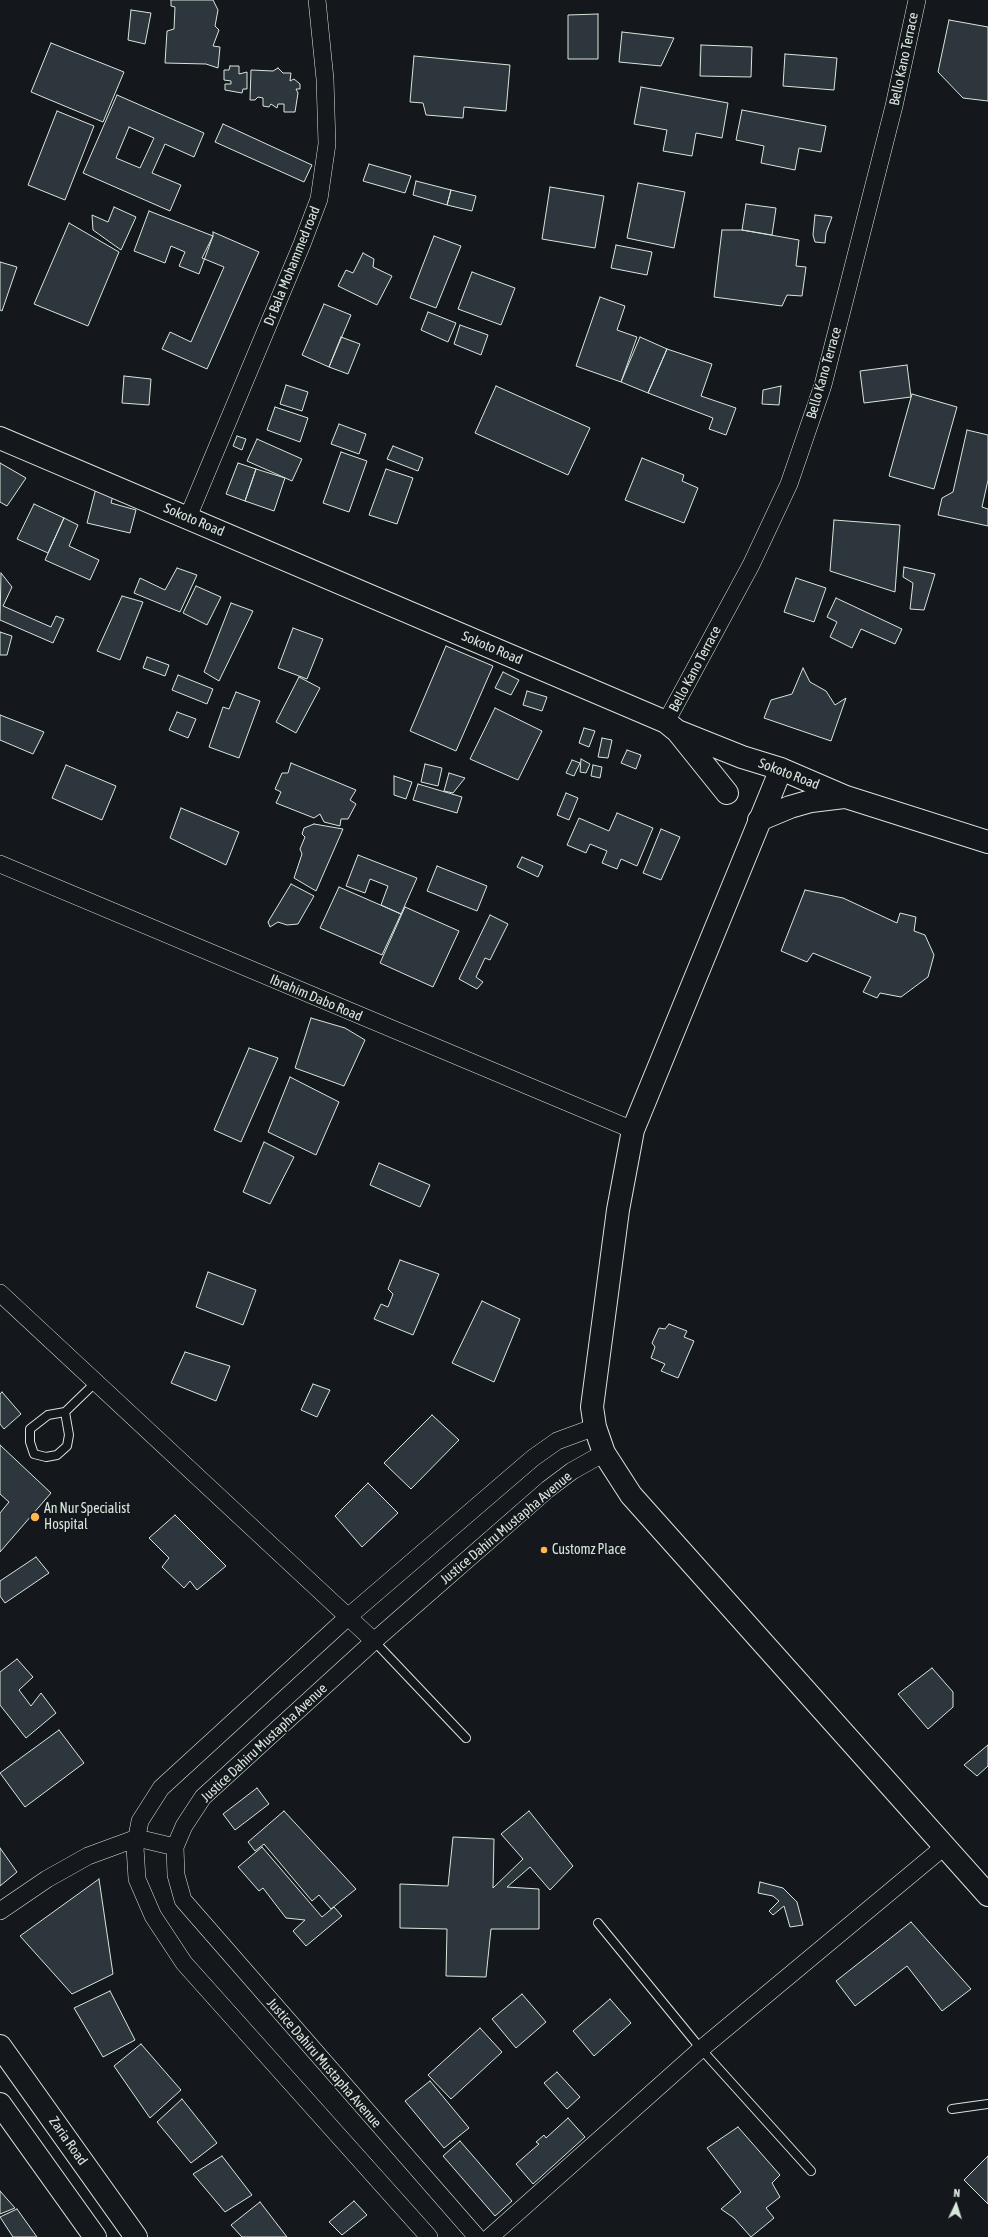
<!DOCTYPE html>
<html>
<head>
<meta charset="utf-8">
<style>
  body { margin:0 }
  #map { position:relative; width:988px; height:2237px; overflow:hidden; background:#14181c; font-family:"Asap Condensed",sans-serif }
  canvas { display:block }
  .north { position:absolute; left:936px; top:2185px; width:40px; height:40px; -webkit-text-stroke:3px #14181c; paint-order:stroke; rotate:4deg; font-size:11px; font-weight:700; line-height:16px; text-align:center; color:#d8e6dc }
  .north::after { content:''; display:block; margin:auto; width:14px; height:18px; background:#d8e6dc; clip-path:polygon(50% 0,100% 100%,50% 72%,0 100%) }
</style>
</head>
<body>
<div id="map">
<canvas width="988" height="2237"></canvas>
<div class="north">N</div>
</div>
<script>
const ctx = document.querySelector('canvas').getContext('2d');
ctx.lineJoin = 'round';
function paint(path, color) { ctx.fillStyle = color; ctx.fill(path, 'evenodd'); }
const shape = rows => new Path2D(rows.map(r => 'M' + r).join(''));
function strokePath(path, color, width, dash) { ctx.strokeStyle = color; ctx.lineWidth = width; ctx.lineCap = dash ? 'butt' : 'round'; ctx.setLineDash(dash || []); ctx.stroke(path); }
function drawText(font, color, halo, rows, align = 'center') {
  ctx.font = font + ' "Asap Condensed",sans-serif'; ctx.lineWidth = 3; ctx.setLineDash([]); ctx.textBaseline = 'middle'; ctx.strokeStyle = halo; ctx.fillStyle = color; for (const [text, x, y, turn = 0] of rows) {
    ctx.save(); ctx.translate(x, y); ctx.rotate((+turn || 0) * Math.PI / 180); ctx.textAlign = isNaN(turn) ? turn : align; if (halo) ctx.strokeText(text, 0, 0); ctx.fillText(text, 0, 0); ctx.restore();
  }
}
const building = shape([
  [171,0,213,0,218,10,215,26,219,30,213,46,220,47,218,68,206,64,165,63,167,31,174,29,175,7,171,6,171,0],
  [131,10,151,13,145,44,128,40,131,10],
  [598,14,598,59,568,59,568,15,598,14],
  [949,20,988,27,988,101,963,98,938,72,949,20],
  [622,32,674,38,661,66,619,62,622,32],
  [51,43,124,72,103,122,31,92,51,43],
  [701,45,752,47,751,77,700,76,701,45],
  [785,54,837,58,834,90,783,86,785,54],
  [414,56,510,65,506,111,464,107,463,118,426,115,423,103,410,102,414,56],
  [230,66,239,66,239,74,247,72,247,89,243,89,242,93,225,90,225,84,231,84,231,81,224,80,224,70,229,70,230,66],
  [278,68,283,73,291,73,290,81,294,79,300,84,300,89,296,89,298,93,295,112,284,112,284,104,278,104,277,108,271,104,269,107,263,106,263,98,258,97,255,100,250,100,251,70,273,71,278,68],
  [641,87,728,103,722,138,696,133,692,156,663,151,667,130,634,124,641,87],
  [117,95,204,133,194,157,165,144,152,173,181,185,170,211,83,173,117,95],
  [129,127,154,138,140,168,116,158,129,127],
  [742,110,826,126,821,152,799,148,795,170,761,163,764,146,736,140,742,110],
  [57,111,94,126,65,200,28,185,57,111],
  [223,124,312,165,304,182,215,142,223,124],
  [369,164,411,176,405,193,363,181,369,164],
  [416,181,451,190,447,205,413,195,416,181],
  [638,183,685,192,674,248,627,238,638,183],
  [550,187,604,196,595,248,542,239,550,187],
  [451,190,476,196,472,211,447,205,451,190],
  [746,204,776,208,772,235,742,230,746,204],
  [114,207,136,217,121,250,93,230,92,215,108,222,114,207],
  [149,211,213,236,199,274,179,266,185,252,171,246,165,263,134,251,149,211],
  [815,215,832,217,826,233,825,243,815,242,813,235,815,215],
  [69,223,119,252,88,326,34,304,69,223],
  [722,230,742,230,799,240,796,266,806,267,802,296,787,295,782,306,714,297,722,230],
  [213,232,259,252,207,369,162,349,170,332,191,342,224,267,202,258,213,236,213,232],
  [434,236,461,246,436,308,410,298,434,236],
  [616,245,652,252,647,275,611,268,616,245],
  [363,253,374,259,373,267,392,276,377,305,338,286,346,270,353,273,363,253],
  [0,262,17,267,2,311,0,310,0,262],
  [472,272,515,288,501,325,458,309,472,272],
  [600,297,625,306,617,330,637,337,621,382,576,366,600,297],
  [324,304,351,315,329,367,302,355,324,304],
  [428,312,456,323,448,342,421,330,428,312],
  [460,325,488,335,481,355,454,344,460,325],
  [341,337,360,344,348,374,329,367,341,337],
  [640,337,667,349,648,393,621,382,640,337],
  [667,349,712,364,701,396,736,408,726,435,709,429,713,418,648,393,667,349],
  [907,365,911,397,864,403,860,371,907,365],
  [124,376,151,379,149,405,122,403,124,376],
  [286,385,308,392,302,411,280,404,286,385],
  [496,386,590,428,568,475,475,433,496,386],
  [781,386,779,405,762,404,763,390,781,386],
  [912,394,957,407,934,489,889,476,912,394],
  [275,407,308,418,300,442,267,430,275,407],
  [339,424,366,434,359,454,331,444,339,424],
  [967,430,988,435,988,480,982,507,988,509,988,526,938,515,942,498,953,492,967,430],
  [237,436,246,439,242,450,233,446,237,436],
  [257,439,302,459,292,481,247,461,257,439],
  [393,446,423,458,418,471,387,459,393,446],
  [341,452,367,461,349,512,323,503,341,452],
  [642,458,684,475,682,481,698,488,684,523,625,500,642,458],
  [0,463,26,478,7,506,0,502,0,463],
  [238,463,256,469,245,501,226,494,238,463],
  [256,469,285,478,274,511,245,501,256,469],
  [386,469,413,478,397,524,369,515,386,469],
  [96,488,114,492,111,503,136,510,130,533,87,523,96,488],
  [34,504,64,518,48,553,17,539,34,504],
  [64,518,78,525,69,546,99,560,90,580,45,560,64,518],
  [834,520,900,525,895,592,830,571,834,520],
  [904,567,935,574,924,610,910,609,913,583,903,577,904,567],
  [177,568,197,575,180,612,134,593,140,578,165,590,177,568],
  [1,573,12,587,3,606,51,627,56,616,64,619,53,643,0,620,1,573],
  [796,578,826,588,814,622,784,612,796,578],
  [196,586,221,597,207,625,183,613,196,586],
  [122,596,143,602,120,660,97,651,122,596],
  [836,598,902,629,895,644,861,629,852,648,830,637,837,622,827,617,836,598],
  [231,603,253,611,219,681,204,672,231,603],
  [293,628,323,639,307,679,278,668,293,628],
  [0,632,12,636,7,655,0,655,0,632],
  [446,646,493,666,456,751,410,731,446,646],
  [147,657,169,665,165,676,143,668,147,657],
  [803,668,810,682,826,691,835,705,846,698,831,741,764,718,771,700,792,694,803,668],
  [503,672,519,680,511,695,495,688,503,672],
  [178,675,213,689,207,704,172,690,178,675],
  [299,677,320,688,296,733,276,722,299,677],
  [527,691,547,697,542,711,523,705,527,691],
  [236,692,260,701,239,758,209,747,223,707,229,709,236,692],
  [495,708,542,731,518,780,470,759,495,708],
  [177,712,196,719,188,738,169,730,177,712],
  [0,715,44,732,33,754,0,740,0,715],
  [584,728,595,731,589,747,579,743,584,728],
  [602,738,612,740,608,758,598,757,602,738],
  [627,750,641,755,636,769,621,763,627,750],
  [581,759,590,764,586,773,580,772,581,759],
  [572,760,580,763,574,776,566,773,572,760],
  [291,763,356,790,350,800,356,804,348,819,341,819,340,826,324,822,320,814,314,818,276,803,281,792,275,789,282,773,288,773,291,763],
  [425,764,442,768,438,786,421,782,425,764],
  [66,765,116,786,102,820,52,798,66,765],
  [593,765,602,767,600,778,591,776,593,765],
  [449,773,465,778,453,793,444,791,449,773],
  [394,776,412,782,406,799,394,795,394,776],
  [418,784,462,797,457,813,413,800,418,784],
  [566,793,578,798,569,820,557,815,566,793],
  [181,808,239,832,226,865,170,838,181,808],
  [617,813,653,828,637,866,621,859,617,869,602,863,607,851,590,844,586,853,567,845,579,818,609,831,617,813],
  [314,824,343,829,316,891,294,878,302,854,300,849,305,837,302,834,304,828,314,824],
  [661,829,680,837,661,880,643,873,661,829],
  [358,855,417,878,401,914,381,905,388,886,370,879,365,893,346,886,358,855],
  [522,857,543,866,538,877,517,867,522,857],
  [437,866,487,886,477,911,427,891,437,866],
  [291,884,314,896,298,924,287,925,278,922,270,927,268,922,291,884],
  [339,887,401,914,382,955,320,928,339,887],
  [805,890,843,898,897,923,900,913,916,917,914,931,925,935,934,955,928,977,901,997,880,993,877,998,863,992,871,977,813,953,807,962,781,951,805,890],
  [405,907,459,931,433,987,380,963,405,907],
  [490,915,508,924,490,960,485,958,476,977,483,982,477,989,459,979,490,915],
  [311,1018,345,1028,365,1040,344,1086,295,1068,311,1018],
  [249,1048,278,1058,241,1142,214,1130,249,1048],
  [290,1077,339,1102,316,1155,268,1132,290,1077],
  [264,1142,294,1157,270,1204,243,1192,264,1142],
  [379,1163,430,1185,420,1207,370,1185,379,1163],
  [400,1260,439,1274,413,1335,374,1319,381,1304,388,1307,393,1294,388,1289,400,1260],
  [208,1272,256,1290,243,1325,196,1307,208,1272],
  [482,1301,520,1319,494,1382,452,1363,482,1301],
  [669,1324,687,1331,684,1337,694,1341,678,1378,661,1371,665,1364,651,1358,655,1347,652,1343,659,1328,665,1329,669,1324],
  [185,1352,230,1366,216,1401,171,1383,185,1352],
  [313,1384,330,1390,317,1417,301,1410,313,1384],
  [2,1392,21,1414,4,1429,0,1424,0,1394,2,1392],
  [432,1415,459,1440,411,1489,384,1463,432,1415],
  [0,1445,51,1493,0,1552,0,1513,9,1502,0,1494,0,1445],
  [368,1483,398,1513,362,1547,335,1516,368,1483],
  [175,1515,226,1566,197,1590,190,1581,184,1588,162,1567,169,1558,149,1538,175,1515],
  [36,1557,49,1573,5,1603,0,1596,0,1581,36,1557],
  [17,1659,33,1677,19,1690,31,1706,41,1693,56,1713,26,1738,0,1705,0,1672,17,1659],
  [932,1668,953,1692,953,1707,928,1729,898,1694,932,1668],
  [59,1730,84,1763,25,1807,0,1773,59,1730],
  [988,1745,988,1766,977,1776,964,1765,988,1745],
  [257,1788,269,1804,235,1830,223,1814,257,1788],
  [284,1811,356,1889,331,1909,319,1895,312,1901,264,1844,255,1851,248,1842,284,1811],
  [529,1811,573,1866,550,1890,530,1867,507,1887,539,1889,539,1929,491,1929,486,1977,446,1976,447,1929,400,1928,400,1884,448,1886,453,1837,494,1839,493,1888,523,1859,501,1834,529,1811],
  [262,1847,322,1917,334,1907,342,1916,306,1946,293,1931,305,1920,286,1918,263,1888,259,1891,238,1867,262,1847],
  [0,1848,17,1872,0,1886,0,1848],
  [99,1879,113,1974,72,1994,20,1936,99,1879],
  [760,1882,783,1888,797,1902,803,1925,790,1927,784,1906,773,1915,769,1911,779,1901,773,1896,758,1893,760,1882],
  [911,1922,971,1989,942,2011,907,1966,855,2006,836,1981,911,1922],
  [110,1991,135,2040,103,2057,74,2008,110,1991],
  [522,1994,546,2022,516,2048,492,2019,522,1994],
  [610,1999,631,2023,594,2056,573,2031,610,1999],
  [480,2028,502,2052,451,2099,428,2075,480,2028],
  [141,2044,181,2090,150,2118,114,2066,141,2044],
  [557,2072,580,2097,567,2109,544,2083,557,2072],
  [430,2081,469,2128,444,2148,405,2101,430,2081],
  [182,2099,217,2143,191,2163,157,2122,182,2099],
  [568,2118,585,2137,533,2184,516,2164,539,2144,536,2142,544,2135,546,2138,568,2118],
  [738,2127,780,2175,772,2183,780,2197,766,2208,774,2218,751,2237,734,2218,721,2209,741,2192,707,2148,738,2127],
  [460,2141,512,2201,495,2216,443,2156,460,2141],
  [222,2156,252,2195,225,2212,193,2174,222,2156],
  [988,2156,988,2204,964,2180,988,2156],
  [0,2191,15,2208,0,2214,0,2191],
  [354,2201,367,2215,342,2235,329,2222,354,2201],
  [260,2202,287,2237,242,2237,231,2225,260,2202],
  [17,2209,37,2237,13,2237,0,2217,17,2209]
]);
paint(building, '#2c363c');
strokePath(building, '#d8e6dc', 1);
const lane = shape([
  [65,1412,69,1435,67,1446,57,1455,46,1457,34,1454,30,1442,30,1429,48,1415,65,1412,96,1382],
  [374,1641,466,1738],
  [598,1923,701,2049,811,2171],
  [952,2109,988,2104]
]);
const street = shape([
  [188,517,302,244,319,199,327,144,325,79,317,0],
  [666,722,751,565,789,484,823,385,894,106,917,0],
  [0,864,633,1130],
  [0,1293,374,1641],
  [0,1911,47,1879,88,1856,137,1838,175,1847],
  [429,2237,184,1963,153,1916,137,1879,135,1847,140,1821,161,1788,349,1616,533,1458,557,1441,595,1427],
  [477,2237,183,1900,176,1875,175,1847,184,1826,203,1797,374,1641,548,1489,572,1471,604,1453],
  [490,2237,701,2049,945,1846]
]);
const secondary = shape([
  [0,438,666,722,677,731,742,757,781,769,846,797,988,842],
  [678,732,727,793],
  [781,769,633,1130,618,1210,592,1407,595,1427,604,1453,631,1495,988,1895],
  [759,820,790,807,811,801,844,797]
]);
const highway = shape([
  [0,2046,136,2237],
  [0,2104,95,2237]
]);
strokePath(lane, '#d8e6dc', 10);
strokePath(street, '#d8e6dc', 18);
strokePath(secondary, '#d8e6dc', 24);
strokePath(highway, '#d8e6dc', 24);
strokePath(lane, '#14181c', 8);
strokePath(street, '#14181c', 17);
strokePath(secondary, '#14181c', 22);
strokePath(highway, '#14181c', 22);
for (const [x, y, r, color] of [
  [35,1517,5,"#ffb74d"],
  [544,1550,4,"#ffb74d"]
]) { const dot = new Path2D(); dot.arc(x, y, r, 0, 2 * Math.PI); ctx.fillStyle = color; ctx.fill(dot); strokePath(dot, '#14181c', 1.5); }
drawText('14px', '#d8e6dc', '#14181c', [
  ["Bello Kano Terrace",904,59,-78],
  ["Dr Bala Mohammed road",292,266,-68],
  ["Bello Kano Terrace",824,373,-74],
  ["Sokoto Road",194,520,23],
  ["Sokoto Road",492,648,23],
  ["Bello Kano Terrace",695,669,-62],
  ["Sokoto Road",789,774,21],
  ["Ibrahim Dabo Road",316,998,23],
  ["Justice Dahiru Mustapha Avenue",506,1528,-40],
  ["Justice Dahiru Mustapha Avenue",264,1743,-43],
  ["Justice Dahiru Mustapha Avenue",324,2063,49],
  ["Zaria Road",68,2141,55]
]);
drawText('14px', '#d8e6dc', '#14181c', [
  ["An Nur Specialist",44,1509],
  ["Hospital",44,1525],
  ["Customz Place",552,1550]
], 'left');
</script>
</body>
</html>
